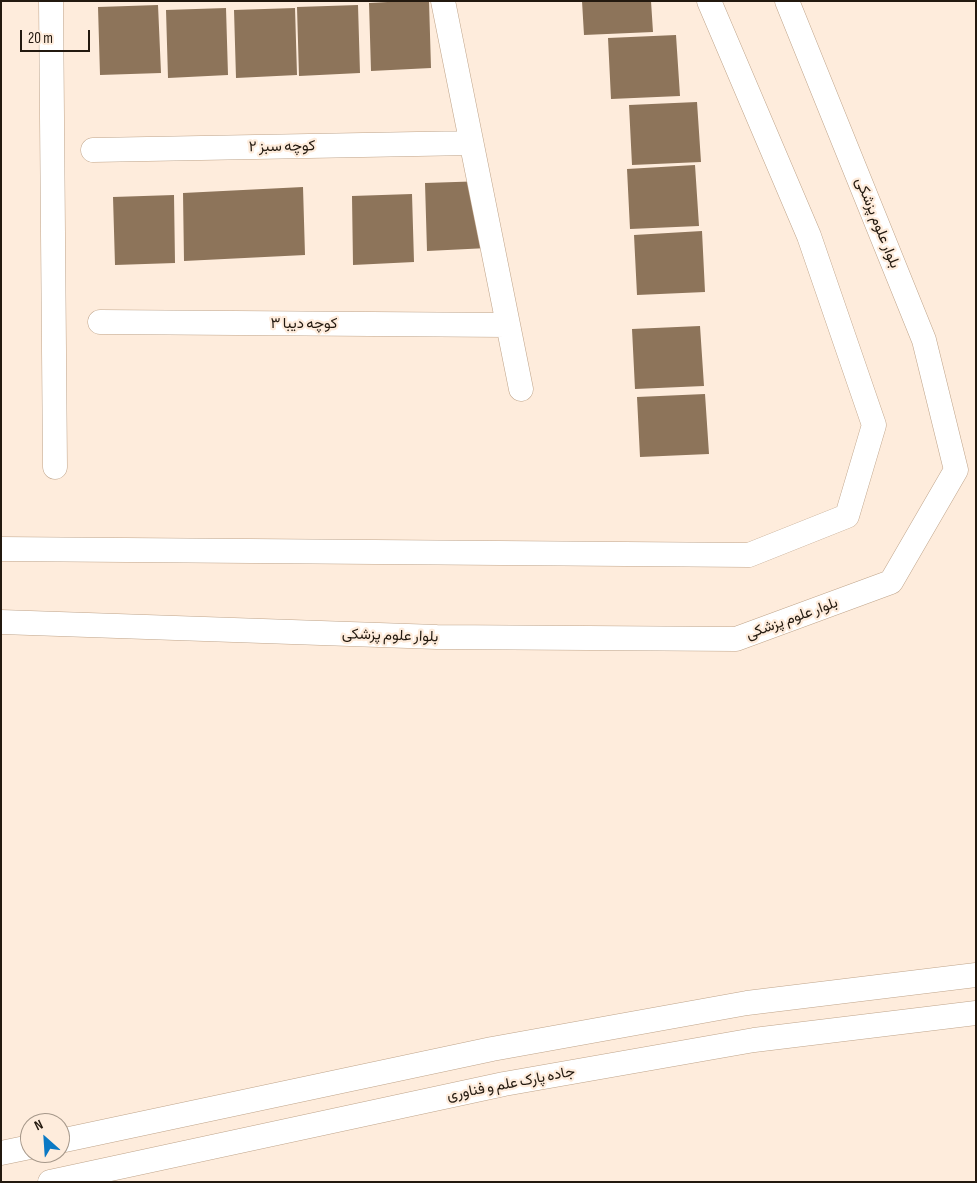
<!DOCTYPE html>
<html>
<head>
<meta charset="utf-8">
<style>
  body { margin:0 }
  #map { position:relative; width:977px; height:1183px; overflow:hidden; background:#feecdc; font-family:"Sofia Sans Condensed",sans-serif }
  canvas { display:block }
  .frame { position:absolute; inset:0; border:2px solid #23190f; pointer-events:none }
  .north { position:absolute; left:20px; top:1113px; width:50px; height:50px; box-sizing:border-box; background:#feecdc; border:1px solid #a6988a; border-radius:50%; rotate:334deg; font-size:14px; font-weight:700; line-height:20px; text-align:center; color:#23190f }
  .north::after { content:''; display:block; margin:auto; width:18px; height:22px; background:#0b79c4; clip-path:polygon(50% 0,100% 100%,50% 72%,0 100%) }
  .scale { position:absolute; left:20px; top:30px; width:70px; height:22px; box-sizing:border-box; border:2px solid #23190f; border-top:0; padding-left:6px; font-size:15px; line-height:18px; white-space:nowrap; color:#23190f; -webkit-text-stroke:4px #feecdc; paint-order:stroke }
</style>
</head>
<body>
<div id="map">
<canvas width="977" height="1183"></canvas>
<div class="frame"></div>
<div class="north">N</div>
<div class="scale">20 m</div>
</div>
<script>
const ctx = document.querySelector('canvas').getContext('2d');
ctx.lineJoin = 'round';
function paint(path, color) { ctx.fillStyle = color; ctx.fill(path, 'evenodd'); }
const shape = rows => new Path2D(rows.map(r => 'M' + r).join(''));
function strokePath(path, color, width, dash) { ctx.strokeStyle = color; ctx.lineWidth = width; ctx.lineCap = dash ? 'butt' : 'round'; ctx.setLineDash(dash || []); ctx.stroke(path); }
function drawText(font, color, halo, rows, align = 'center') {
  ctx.font = font + ' "Sofia Sans Condensed",Vazirmatn,sans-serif'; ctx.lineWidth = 4.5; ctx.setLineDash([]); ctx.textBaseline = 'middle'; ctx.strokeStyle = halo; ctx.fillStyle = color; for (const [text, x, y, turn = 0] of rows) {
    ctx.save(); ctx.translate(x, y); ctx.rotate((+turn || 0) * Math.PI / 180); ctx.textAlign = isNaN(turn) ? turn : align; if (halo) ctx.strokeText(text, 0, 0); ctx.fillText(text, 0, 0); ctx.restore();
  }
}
paint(shape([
  [406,1,429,1,431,68,371,71,369,3],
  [582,1,651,1,653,32,584,35],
  [158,5,161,73,100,75,98,7],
  [358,5,360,73,299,76,297,7],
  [226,8,228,75,168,78,166,10],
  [295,8,297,75,236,78,234,10],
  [676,35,680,96,611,99,608,38],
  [697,102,701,162,632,165,629,105],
  [695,165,699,226,630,229,627,169],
  [486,181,488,248,427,251,425,183],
  [303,187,305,255,184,261,183,193],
  [412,194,414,262,353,265,352,196],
  [174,195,175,263,115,265,113,197],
  [702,231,705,292,637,295,634,235],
  [700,326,704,386,635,389,632,329],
  [705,394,709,454,640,457,637,397]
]), '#8d745a');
const minor = shape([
  [51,1,55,467],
  [443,1,521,389],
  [93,150,471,143],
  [100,322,507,325],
  [1,549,749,555,847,516,874,425,809,236,709,1],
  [1,622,437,637,736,639,891,582,956,470,924,340,787,1],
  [60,1141,492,1049,747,1003,976,975],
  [1,1153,30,1147],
  [50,1182,504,1084,754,1040,976,1013]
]);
strokePath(minor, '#bfa48a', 25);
strokePath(minor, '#fff', 24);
drawText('15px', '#23190f', '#feecdc', [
  ["کوچه سبز ۲",282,147,-1],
  ["بلوار علوم پزشکی",877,223,68],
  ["کوچه دیبا ۳",304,324],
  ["بلوار علوم پزشکی",792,619,-20],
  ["بلوار علوم پزشکی",390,636,2],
  ["جاده پارک علم و فناوری",511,1084,-11]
]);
</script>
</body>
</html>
